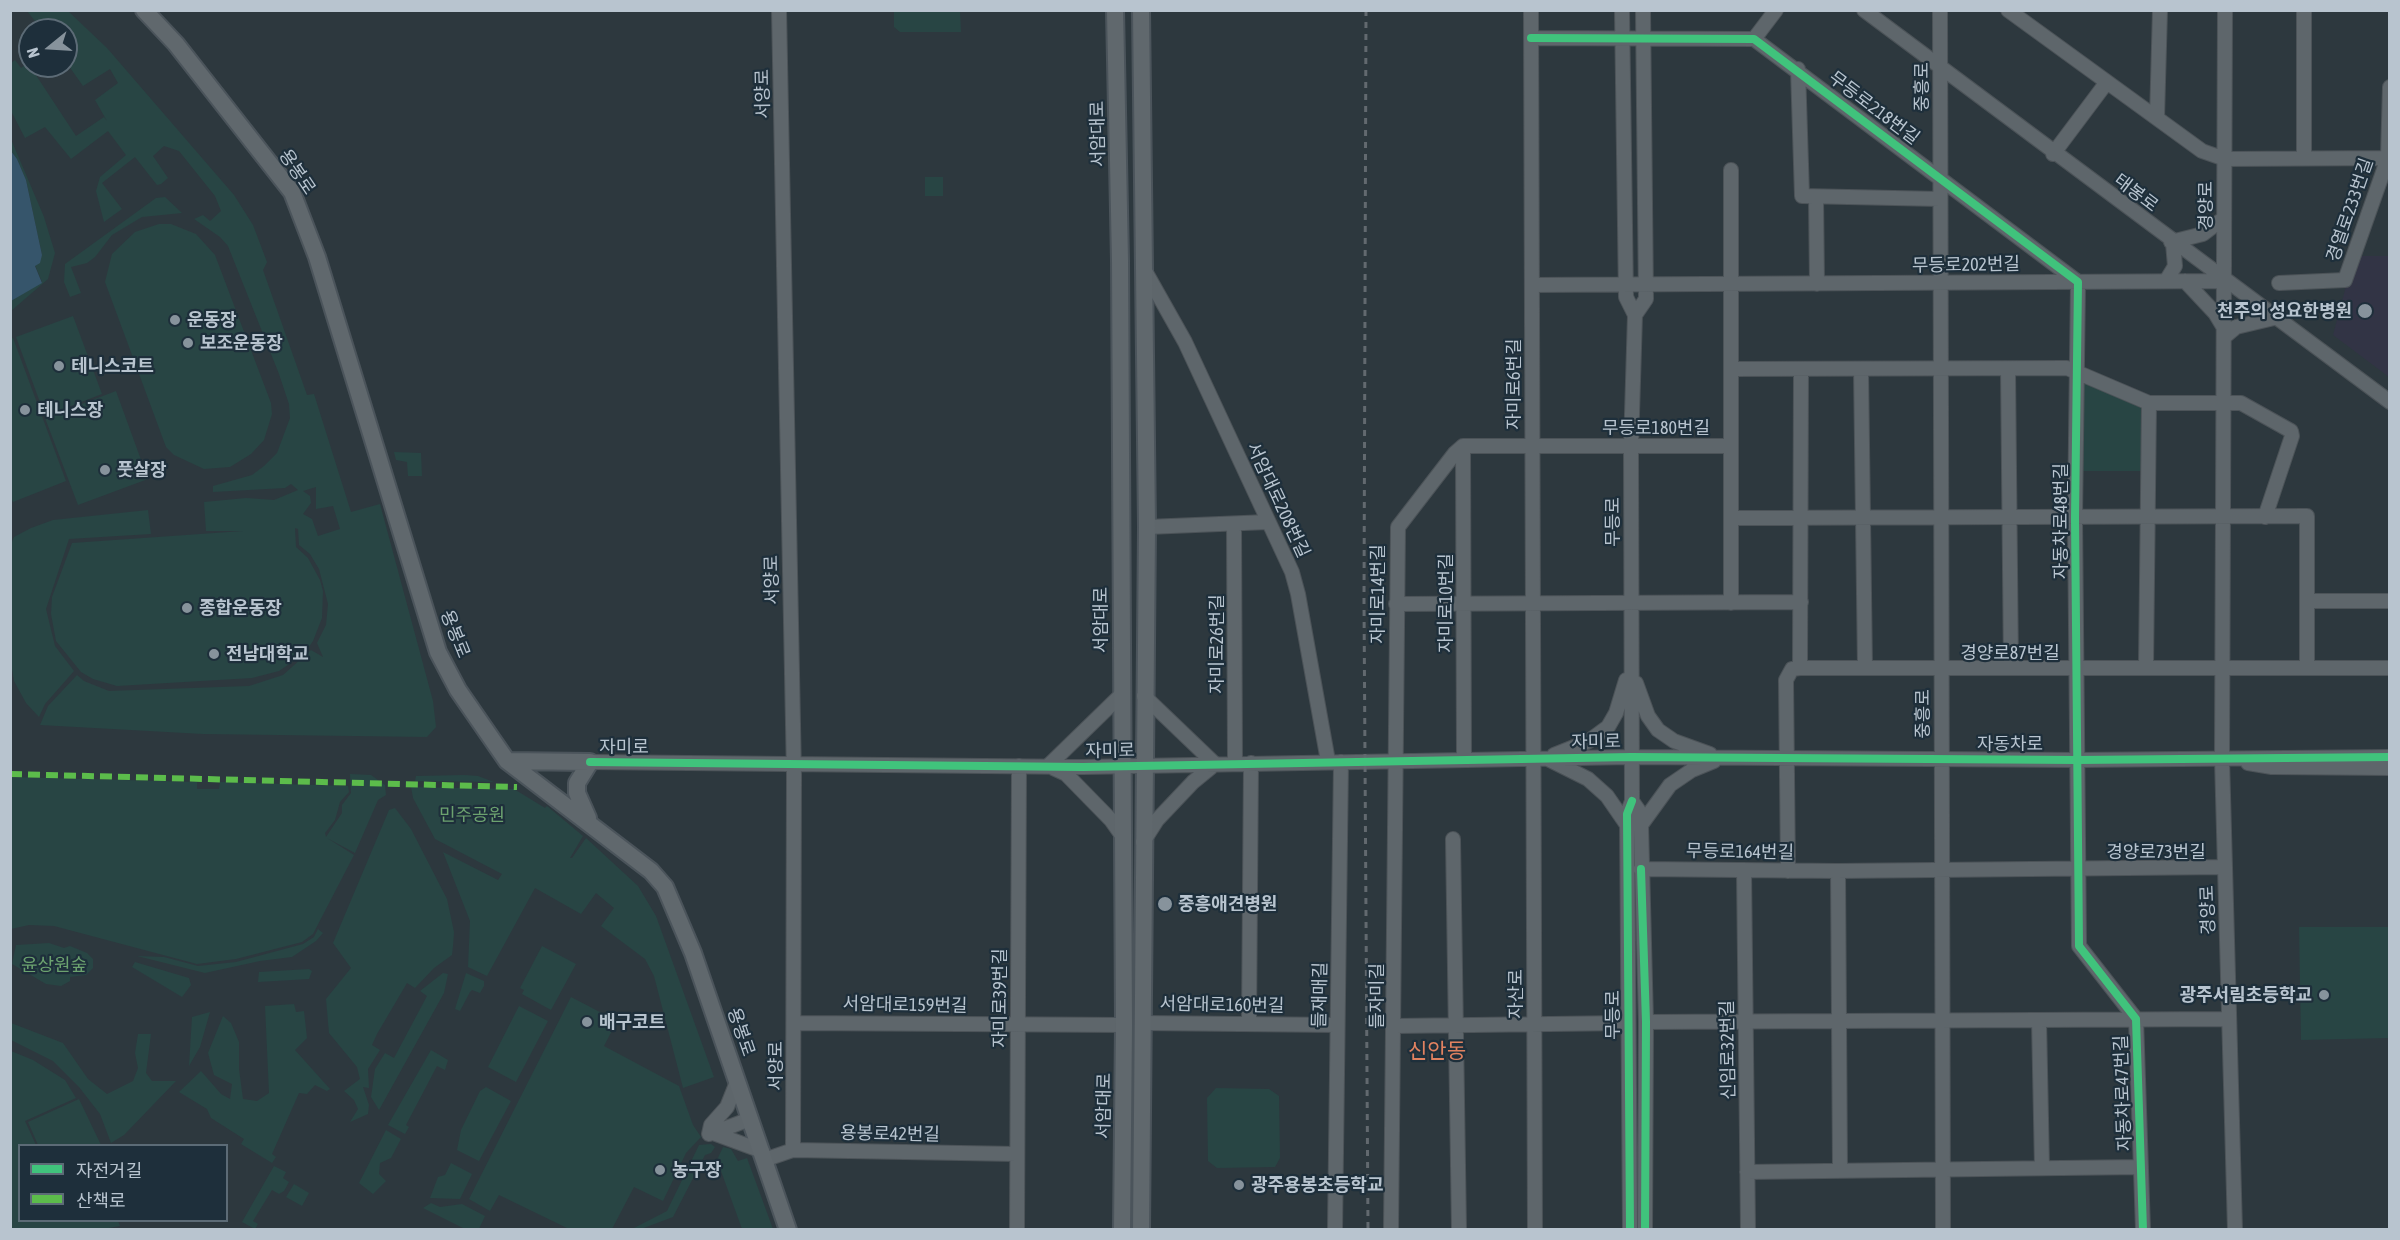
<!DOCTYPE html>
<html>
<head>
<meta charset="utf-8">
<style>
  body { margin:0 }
  #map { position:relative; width:2400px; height:1240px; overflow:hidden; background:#2d383e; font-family:"Asap Condensed","Noto Sans KR",sans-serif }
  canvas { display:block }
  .frame { position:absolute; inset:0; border:12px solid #b8c4cf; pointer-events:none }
  .legend { position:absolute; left:18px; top:1144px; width:210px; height:78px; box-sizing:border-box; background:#1e2f3b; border:2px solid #5c6b76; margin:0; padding:8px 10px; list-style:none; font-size:18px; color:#b8c4cf }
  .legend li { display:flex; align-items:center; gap:12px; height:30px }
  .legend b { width:30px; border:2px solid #5c6b76 }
  .north { position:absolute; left:18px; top:18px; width:60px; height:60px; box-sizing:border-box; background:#1e2f3b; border:2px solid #5c6b76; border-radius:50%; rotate:252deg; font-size:16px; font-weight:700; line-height:24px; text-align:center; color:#b8c4cf }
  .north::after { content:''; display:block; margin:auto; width:21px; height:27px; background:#87939c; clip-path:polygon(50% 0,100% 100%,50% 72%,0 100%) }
</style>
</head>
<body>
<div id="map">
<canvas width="2400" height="1240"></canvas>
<div class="frame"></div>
<ul class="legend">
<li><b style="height:8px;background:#40c37c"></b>자전거길</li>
<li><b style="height:8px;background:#5cbc4b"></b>산책로</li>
</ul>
<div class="north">N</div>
</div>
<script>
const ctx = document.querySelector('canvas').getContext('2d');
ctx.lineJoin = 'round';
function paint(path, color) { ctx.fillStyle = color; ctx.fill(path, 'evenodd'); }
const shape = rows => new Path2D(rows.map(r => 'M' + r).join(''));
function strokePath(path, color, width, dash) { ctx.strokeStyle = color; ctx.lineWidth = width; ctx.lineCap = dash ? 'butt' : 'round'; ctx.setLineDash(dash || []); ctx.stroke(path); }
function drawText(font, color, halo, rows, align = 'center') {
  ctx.font = font + ' "Asap Condensed","Noto Sans KR",sans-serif'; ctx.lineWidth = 4.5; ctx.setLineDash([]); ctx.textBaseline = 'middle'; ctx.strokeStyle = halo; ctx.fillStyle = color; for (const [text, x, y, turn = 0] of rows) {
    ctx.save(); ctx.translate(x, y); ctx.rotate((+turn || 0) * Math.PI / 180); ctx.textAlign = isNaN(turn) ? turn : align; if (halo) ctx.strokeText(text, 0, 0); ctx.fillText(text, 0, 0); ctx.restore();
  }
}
paint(shape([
  [2360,256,2389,256,2389,377,2333,335,2346,286]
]), '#323445');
paint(shape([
  [27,11,68,11,107,48,234,195,253,225,267,262,263,270,307,395,314,394,351,512,380,504,433,701,436,727,427,737,203,734,40,725,48,706,77,675,84,681,109,691,249,686,283,675,311,650,323,657,317,643,326,625,328,604,319,569,310,554,299,545,298,529,295,528,296,547,308,558,320,580,323,591,322,618,313,641,304,654,279,671,252,678,117,686,93,679,81,672,56,641,51,614,52,597,72,543,243,531,206,531,204,502,246,498,274,500,298,490,291,484,285,488,213,492,213,486,252,475,264,466,277,453,290,418,289,404,279,374,228,246,220,237,194,219,203,215,210,221,221,211,215,196,179,151,164,146,153,156,168,178,161,184,157,185,135,157,102,183,122,209,104,222,96,191,100,177,126,155,108,131,71,159,45,127,25,138,11,111,11,63,15,60,21,68,28,63,76,136,104,117,107,121,95,100,118,83,110,69,83,86,66,62,66,30,42,30],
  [316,487,316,509,333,506,340,529,318,536,312,519,303,514,311,503,310,496,303,491],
  [894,11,960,11,961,32,900,32,894,27],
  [10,137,44,217,55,253,48,279,11,311,11,301,42,282,35,265,42,255,26,180,17,159,11,151],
  [925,177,943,177,943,196,925,196],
  [165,197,182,213,142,217,112,235,95,257,87,263,71,267,81,293,70,297,64,282,65,264,156,198],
  [159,224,171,224,196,234,215,255,271,403,272,414,264,440,251,454,230,467,204,469,174,455,166,447,105,282,112,254,135,232],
  [73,316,102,394,45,416,16,337],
  [13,338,66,481,13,502,10,496,10,339],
  [2089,382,2145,410,2144,471,2078,471,2082,384],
  [116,391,148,479,78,505,45,418],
  [394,452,421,453,422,476,408,476,407,462,396,460],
  [148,510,151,534,69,539,46,609,55,646,74,671,45,704,39,717,26,703,14,681,10,657,11,544,14,537,31,528,53,520],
  [350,774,371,775,385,785,386,795,378,800,355,853,327,838,354,855,313,934,302,942,236,959,197,964,54,926,29,925,11,929,11,777,197,782,197,789,219,789,220,782,348,786,349,792,340,802,335,820,325,833,326,837,342,813,342,805,351,793],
  [464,775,478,776,494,782,415,781,416,776],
  [411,787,514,789,545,808,547,806,583,836,570,858,572,858,586,838,638,886,656,916,714,1077,683,1088,654,976,645,959,601,926,614,908,596,893,581,914,535,888,487,976,468,967,470,921,443,852,498,880,502,874,435,839,413,798],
  [395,808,411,829,447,899,454,932,453,946,452,955,434,968,415,988,407,983,377,1034,372,1045,380,1050,368,1069,369,1088,363,1087,369,1105,368,1114,350,1122,358,1109,354,1100,344,1091,360,1079,357,1067,329,1033,326,999,351,968,333,943,389,810],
  [2299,927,2389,927,2389,1038,2301,1040],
  [318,929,323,933,316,941,292,957,260,961,205,973,137,956,164,957,198,966,236,962,303,944,314,937],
  [49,943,64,948,70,946,87,953,93,959,93,968,86,975,70,977,70,981,61,986,46,984,12,964,16,945],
  [542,946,576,964,551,1010,522,994,524,990,520,988],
  [135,962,189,978,191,985,182,997,132,967],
  [309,969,312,971,309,979,258,982,259,972],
  [443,973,448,974,444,993,379,1110,371,1097,375,1069,385,1053,394,1058,427,996,420,991],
  [466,973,484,981,484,986,480,993,472,990,470,992,460,1011,455,1009],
  [571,997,617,1021,604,1046,679,1086,693,1125,701,1137,686,1153,663,1201,634,1187,612,1229,569,1229,499,1195,490,1211,469,1199],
  [294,1004,296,1012,304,1011,307,1038,295,1050,330,1089,327,1091,315,1085,307,1094,299,1093,272,1154,276,1157,272,1163,241,1144,244,1139,211,1118,207,1109,179,1092,201,1071,221,1094,230,1099,232,1084,214,1075,208,1053,223,1016,231,1023,239,1042,239,1069,243,1099,257,1101,269,1093,265,1006],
  [519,1006,548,1021,516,1082,488,1067],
  [210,1012,200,1047,189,1066,192,1017],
  [11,1023,63,1043,88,1079,107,1094,133,1081,138,1068,135,1053,138,1034,151,1034,146,1073,152,1081,176,1081,124,1135,111,1143,100,1114,79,1087,53,1061,11,1040],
  [431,1050,448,1060,445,1070,437,1066,406,1125,409,1127,405,1134,388,1125],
  [11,1051,33,1060,65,1080,76,1098,25,1121,36,1145,20,1146,20,1220,118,1221,120,1226,98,1230,11,1229],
  [486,1087,511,1101,479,1161,457,1150,461,1130,480,1091],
  [1216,1088,1269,1089,1279,1096,1280,1158,1275,1167,1217,1168,1208,1161,1207,1098],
  [79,1099,101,1145,38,1145,28,1122],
  [386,1130,401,1139,391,1158,380,1163,379,1174,386,1181,373,1194,359,1183],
  [711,1144,715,1147,711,1153,705,1155,673,1217,641,1229,632,1229,667,1211,699,1145],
  [723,1147,731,1149,738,1161,747,1158,773,1229,742,1229,717,1160],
  [451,1163,472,1174,460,1199,430,1198,438,1177,445,1175],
  [274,1166,286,1172,283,1178,289,1182,284,1191,279,1194,272,1190,253,1221,258,1224,255,1229,242,1222],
  [294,1184,309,1193,302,1206,286,1197],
  [431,1203,440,1207,462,1204,485,1216,479,1229,465,1229,423,1208]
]), '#284544');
paint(shape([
  [11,151,17,159,26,180,42,255,40,263,35,266,42,283,11,301]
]), '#36556b');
const minor = shape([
  [779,10,794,775,793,1150],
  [1531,10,1535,1230],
  [1622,10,1626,297,1635,315,1631,447,1632,801,1627,814,1630,1230],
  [1864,10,2390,402],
  [1940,10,1943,1230],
  [2008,10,2202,151,2225,159,2390,158],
  [2225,10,2222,759,2235,1230],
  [1531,38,1754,39,2078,282,2075,518,2079,946,2136,1019,2143,1230],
  [1754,39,1776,10],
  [1798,69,1802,196,1940,199],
  [2157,118,2160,10],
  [2053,154,2107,82],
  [2304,158,2304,10],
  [1816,197,1817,284],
  [2171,242,2203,234,2224,218],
  [1145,271,1185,342,1292,572,1298,594,1328,761],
  [2166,281,2175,266,2173,243],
  [2185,281,2215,313,2224,328],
  [2279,283,2345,280,2388,158,2390,87],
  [1532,285,2224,281],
  [1635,315,1646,299,1643,10],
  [2224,337,2236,327,2274,318],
  [1731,369,2067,368,2149,403,2241,403,2291,431,2292,436,2265,517],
  [1861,369,1865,668],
  [2008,369,2011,668],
  [1463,446,1464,760],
  [1731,518,2307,516,2307,667],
  [1234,524,1235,763],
  [1147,527,1268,522],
  [2307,601,2390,601],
  [1731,603,1731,170],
  [1396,604,1801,602],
  [2146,667,2149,403],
  [1800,668,2390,668],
  [1636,683,1648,716,1658,730,1674,741,1710,754],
  [1144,696,1215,764],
  [1554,755,1589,741,1608,727,1616,713,1626,680],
  [1548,759,1588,779,1607,796,1627,825],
  [590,762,1083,767,1631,757,2077,760,2390,757],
  [2248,763,2272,767,2390,768],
  [1048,766,1121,695],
  [1053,768,1066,774,1111,820,1123,837],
  [1632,801,1639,811,1641,825,1646,1022,1645,1230],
  [1641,825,1670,785,1692,770,1714,761],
  [1453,839,1459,1230],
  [1143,842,1157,820,1193,782,1215,764],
  [1641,869,1837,871,2225,867],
  [1744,870,1748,1230],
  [1788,871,1786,680,1792,669,1800,668,1801,369],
  [1838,871,1840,1170],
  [2039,1020,2042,1168],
  [1646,1022,2229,1019],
  [794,1023,1124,1025],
  [1142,1023,1337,1025],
  [1249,1024,1251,763],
  [1395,1026,1627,1023],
  [713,1133,762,1151],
  [713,1133,750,1119],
  [709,1134,711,1125,727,1107,737,1082],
  [764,1160,793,1150,1016,1154],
  [1747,1172,2141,1167],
  [1017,1230,1019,766],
  [1335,1230,1341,762],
  [1391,1230,1398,527,1455,453,1463,446,1731,446]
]);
const major = shape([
  [144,10,176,44,292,192,317,257,438,652,458,690,507,761,651,871,665,887,693,953,788,1230],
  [1115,10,1120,261,1124,1025,1122,1230],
  [507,761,590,762],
  [588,818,577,793,577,783,590,762],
  [1141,1230,1147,527,1141,10]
]);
strokePath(minor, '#4c5358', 16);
strokePath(major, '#4b545b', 20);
strokePath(minor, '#5e666b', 14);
strokePath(major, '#60686d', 16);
strokePath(shape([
  [1366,10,1364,602,1368,1230]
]), '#62696f', 3, [6, 6]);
strokePath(shape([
  [10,774,517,787]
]), '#5cbc4b', 6, [12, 6]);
strokePath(shape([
  [1531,38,1754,39,2078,282,2075,518,2079,946,2136,1019,2143,1230],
  [590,762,1083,767,1631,757,2077,760,2390,757],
  [1641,869,1646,1022,1645,1230],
  [1630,1230,1627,814,1632,801]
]), '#40c37c', 8);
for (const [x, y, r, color] of [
  [2365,311,8,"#87939c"],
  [175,320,6,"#87939c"],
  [188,343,6,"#87939c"],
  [59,366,6,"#87939c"],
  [25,410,6,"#87939c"],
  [105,470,6,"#87939c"],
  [187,608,6,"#87939c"],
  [214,654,6,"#87939c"],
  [1165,904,8,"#87939c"],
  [2324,995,6,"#87939c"],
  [587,1022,6,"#87939c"],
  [660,1170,6,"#87939c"],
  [1239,1185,6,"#87939c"]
]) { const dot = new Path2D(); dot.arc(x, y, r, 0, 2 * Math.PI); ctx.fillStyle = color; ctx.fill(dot); strokePath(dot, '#1e2f3b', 2); }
drawText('18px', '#b8c4cf', '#1e2f3b', [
  ["중흥로",1922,87,-90],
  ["서양로",763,94,-91],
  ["무등로218번길",1874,108,37],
  ["서암대로",1098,134,-91],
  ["용봉로",297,172,56],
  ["태봉로",2136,193,37],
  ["경양로",2206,206,-90],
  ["경열로233번길",2350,210,-71],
  ["무등로202번길",1966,265,-1],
  ["자미로6번길",1514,384,-90],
  ["무등로180번길",1656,428],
  ["서암대로208번길",1278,500,65],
  ["자동차로48번길",2061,521,-90],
  ["무등로",1613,522,-90],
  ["서양로",772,580,-91],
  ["자미로14번길",1378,594,-90],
  ["자미로10번길",1446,603,-90],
  ["서암대로",1101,620,-90],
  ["용봉로",455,634,68],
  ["자미로26번길",1217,644,-90],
  ["경양로87번길",2010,653],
  ["중흥로",1923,714,-90],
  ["자미로",1596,742,-1],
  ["자동차로",2010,744],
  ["자미로",624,747],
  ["자미로",1110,751,-1],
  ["무등로164번길",1740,852,1],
  ["경양로73번길",2156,852],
  ["경양로",2208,910,-92],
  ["자산로",1516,994,-90],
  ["들재매길",1320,995,-89],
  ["들자미길",1377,996,-90],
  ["자미로39번길",1000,998,-90],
  ["서암대로159번길",905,1005,1],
  ["서암대로160번길",1222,1005,1],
  ["무등로",1613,1015,-90],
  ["용봉로",741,1032,71],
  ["신임로32번길",1728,1050,-91],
  ["서양로",776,1066,-90],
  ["자동차로47번길",2123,1093,-92],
  ["서암대로",1104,1106,-89],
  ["용봉로42번길",890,1134,1]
]);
drawText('bold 18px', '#b8c4cf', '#1e2f3b', [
  ["천주의 성요한병원",2352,311,"right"],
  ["운동장",187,320],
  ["보조운동장",200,343],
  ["테니스코트",71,366],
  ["테니스장",37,410],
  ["풋살장",117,470],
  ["종합운동장",199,608],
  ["전남대학교",226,654],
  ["중흥애견병원",1178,904],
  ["광주서림초등학교",2312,995,"right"],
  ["배구코트",599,1022],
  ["농구장",672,1170],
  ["광주용봉초등학교",1251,1185]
], 'left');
drawText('18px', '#6ca26f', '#1e2f3b', [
  ["민주공원",472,815],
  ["윤상원숲",54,965]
]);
drawText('21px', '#e18260', '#1e2f3b', [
  ["신안동",1437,1051]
]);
</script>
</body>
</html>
